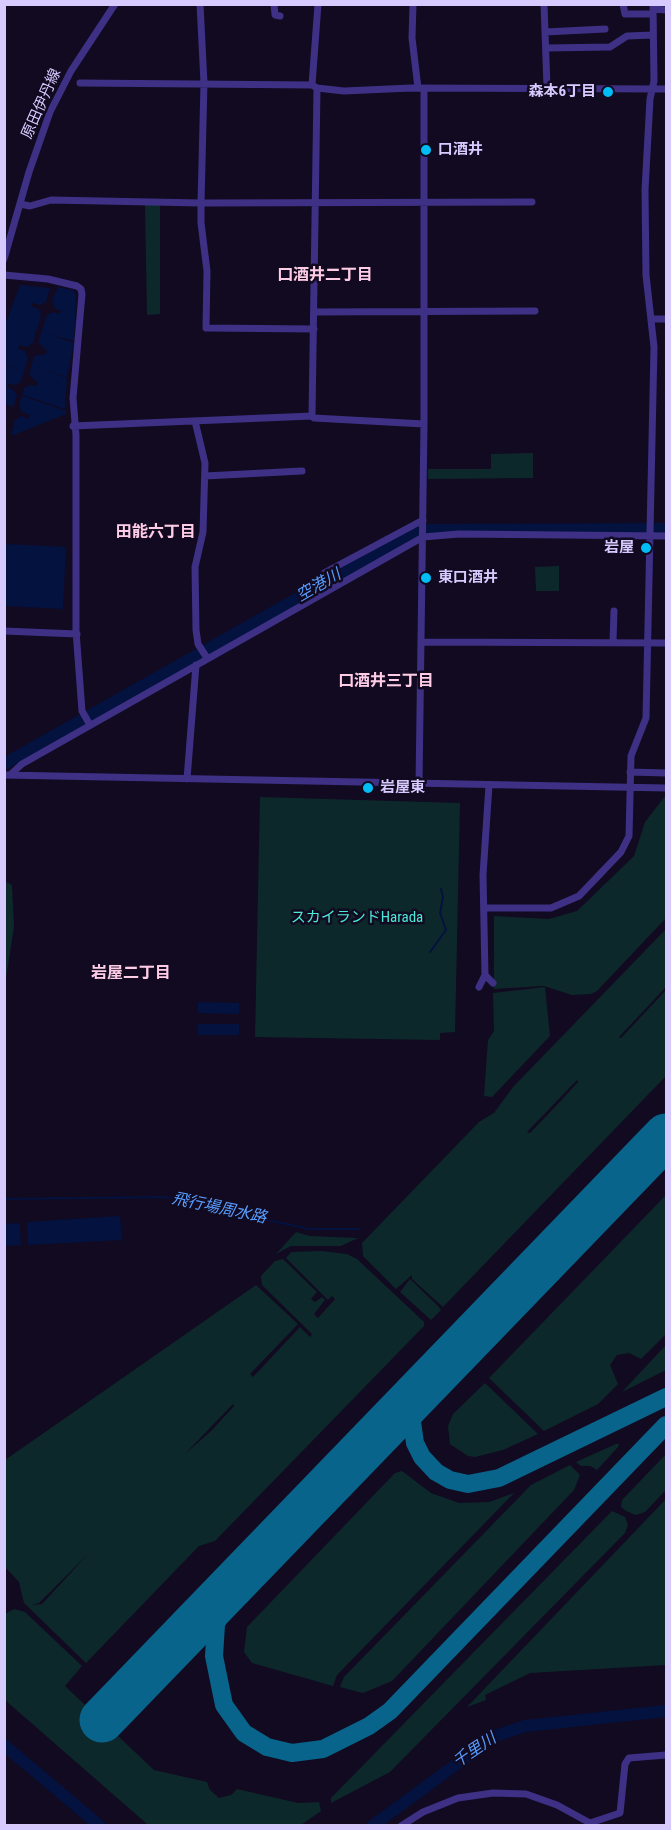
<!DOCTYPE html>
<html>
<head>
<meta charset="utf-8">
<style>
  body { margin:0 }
  #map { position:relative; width:671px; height:1830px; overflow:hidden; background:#110a20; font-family:"Roboto Condensed",sans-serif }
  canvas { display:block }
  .frame { position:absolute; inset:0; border:6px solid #d7caff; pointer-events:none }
</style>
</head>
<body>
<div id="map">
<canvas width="671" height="1830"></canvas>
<div class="frame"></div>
</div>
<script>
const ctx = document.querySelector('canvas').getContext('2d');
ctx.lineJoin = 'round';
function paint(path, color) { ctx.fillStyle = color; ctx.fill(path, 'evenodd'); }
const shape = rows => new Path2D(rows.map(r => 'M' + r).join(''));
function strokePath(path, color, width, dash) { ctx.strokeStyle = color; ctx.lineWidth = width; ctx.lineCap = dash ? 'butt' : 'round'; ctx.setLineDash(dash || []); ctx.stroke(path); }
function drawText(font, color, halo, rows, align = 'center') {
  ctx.font = font + ' "Roboto Condensed","Noto Sans JP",sans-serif'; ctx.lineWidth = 5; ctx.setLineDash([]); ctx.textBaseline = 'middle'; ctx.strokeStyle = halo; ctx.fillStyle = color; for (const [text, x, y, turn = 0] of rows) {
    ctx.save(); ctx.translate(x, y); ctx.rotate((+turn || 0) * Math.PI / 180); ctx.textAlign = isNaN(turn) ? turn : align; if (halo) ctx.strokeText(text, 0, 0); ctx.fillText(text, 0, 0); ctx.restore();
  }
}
paint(shape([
  [145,204,160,205,160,314,147,315],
  [533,453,533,478,428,479,428,469,491,469,491,454],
  [559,566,559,591,536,591,535,567],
  [666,795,666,918,597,991,591,994,572,995,544,986,494,989,494,916,549,919,577,911,634,856,645,822],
  [260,797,460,803,455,1032,440,1033,440,1040,255,1037],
  [4,881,12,885,14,927,6,978],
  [666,929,666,987,619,1037,621,1038,666,990,666,1076,443,1307,412,1279,412,1275,396,1289,363,1256,362,1243,479,1122,494,1113,513,1087],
  [577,1080,578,1082,555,1107,530,1133,527,1132],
  [545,987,550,1036,492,1097,484,1096,488,1040,494,1031,493,993],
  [666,1195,666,1334,641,1359,629,1353,617,1355,610,1365,618,1384,598,1404,544,1431,489,1378],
  [296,1232,310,1236,358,1238,341,1246,291,1246,276,1254],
  [321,1251,347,1254,357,1259,424,1322,424,1326,215,1541,199,1546,86,1663,24,1603,19,1582,5,1567,5,1460,256,1285,298,1324,250,1374,253,1377,300,1327,310,1337,312,1334,262,1285,261,1276,275,1261,283,1259,317,1292,311,1299,315,1302,322,1297,325,1300,314,1314,318,1318,335,1299,332,1296,328,1300,286,1258,291,1252],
  [233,1404,234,1406,211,1431,185,1454],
  [89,1553,42,1604,32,1605,39,1603],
  [410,1279,439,1307,441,1310,431,1320,400,1292],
  [666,1345,666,1370,622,1392],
  [485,1383,538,1434,503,1450,475,1457,468,1456,450,1444,448,1426,453,1414],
  [616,1444,619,1444,618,1447,597,1470,590,1466,581,1466,576,1462],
  [666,1454,666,1490,645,1512,636,1515,626,1511,621,1507,622,1500],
  [570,1465,580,1475,574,1490,392,1681,363,1693,340,1687,344,1677,531,1485],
  [402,1471,431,1493,459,1503,489,1502,514,1493,337,1675,333,1686,252,1663,244,1652,247,1627,395,1473],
  [666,1499,666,1665,530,1673,485,1695,486,1700,467,1707],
  [612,1511,625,1517,628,1525,625,1533,390,1772,331,1803,331,1798],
  [14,1609,25,1612,82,1666,65,1686,154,1770,207,1782,210,1790,219,1798,231,1795,237,1789,298,1803,319,1802,321,1811,301,1825,147,1824,5,1700,5,1614]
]), '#0d282b');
paint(shape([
  [20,285,50,288,46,302,39,305,32,303,31,306,39,309,41,315,37,330,33,330,36,331,33,343,27,347,19,345,18,349,25,351,28,358,21,382,15,385,9,384,7,387,14,390,17,396,13,407,5,404,5,365,17,369,5,364,5,325],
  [58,287,73,290,76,295,74,341,47,334,74,343,67,377,38,368,67,378,65,409,22,395,24,388,31,385,36,386,38,383,29,375,34,356,46,354,47,351,38,342,47,315,53,312,60,314,61,311,55,308,52,301],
  [22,396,66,411,66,414,11,436,15,420,22,416,28,419,30,415,22,412,19,406],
  [5,544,66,547,63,609,5,606],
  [198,1002,239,1003,239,1014,198,1013],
  [198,1024,239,1024,239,1035,197,1035],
  [120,1216,122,1240,28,1245,27,1222],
  [20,1223,21,1245,5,1246,5,1224]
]), '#041240');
strokePath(shape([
  [430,952,446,930,440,913,443,897,441,889],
  [4,1199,165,1197,309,1229,360,1229],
  [665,1826,666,1820]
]), '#041240', 2);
strokePath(shape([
  [4,764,419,530,666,529],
  [4,1745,100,1826],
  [372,1826,495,1736,525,1726,666,1711]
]), '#041240', 12);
strokePath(shape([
  [428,1382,414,1408,412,1422,415,1443,422,1457,436,1472,450,1480,468,1484,499,1478,666,1397],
  [248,1569,225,1600,216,1625,214,1656,224,1705,244,1733,267,1747,292,1753,323,1749,369,1726,390,1711,666,1425]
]), '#08648a', 18);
strokePath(shape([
  [102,1720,666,1136]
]), '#08648a', 45);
strokePath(shape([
  [274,4,275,15,280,16],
  [413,4,412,38,418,88],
  [544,4,547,87],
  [623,4,625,14,653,14],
  [653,9,666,10],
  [545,32,605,29],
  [546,48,610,47,627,36,653,35],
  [80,83,312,85,317,88,344,91,411,88,666,89],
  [312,85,318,4],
  [20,204,30,206,51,200,201,203,204,83,200,4],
  [4,259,29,172,50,112,71,71,115,4],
  [4,275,48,279,77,286,81,289,82,294,73,398,76,435,76,631,82,711,90,725],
  [314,312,535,311],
  [652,319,666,319],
  [314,329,206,328,207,271,201,223,201,203,532,202],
  [312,416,317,88],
  [195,421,205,463,203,532,195,567,196,630,198,644,207,658],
  [73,426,312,416,314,418,424,424],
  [205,476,302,471],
  [324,573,423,520],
  [4,631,77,634],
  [613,641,614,611],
  [422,642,666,643],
  [630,772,666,773],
  [4,775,666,788],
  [10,775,22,764,423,537,459,534,666,536],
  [187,779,196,665],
  [419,784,424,424,424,89],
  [484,908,551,908,579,896,621,852,629,836,631,756,646,718,654,347,646,275,645,190,650,99,654,81,653,4],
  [485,975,493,983],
  [479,987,485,975,483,875,489,785],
  [401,1826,423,1812,458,1798,493,1793,526,1794,557,1805,590,1823,620,1813,625,1764,629,1758,666,1755]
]), '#3e3084', 7);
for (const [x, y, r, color] of [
  [608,92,6,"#00bef5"],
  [426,150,6,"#00bef5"],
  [646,548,6,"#00bef5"],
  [426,578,6,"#00bef5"],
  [368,788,6,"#00bef5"]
]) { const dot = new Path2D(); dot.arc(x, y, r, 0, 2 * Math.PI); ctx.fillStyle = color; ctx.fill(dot); strokePath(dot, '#110a20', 2); }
drawText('bold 15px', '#d7caff', '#110a20', [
  ["森本6丁目",596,92,"right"],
  ["口酒井",438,150],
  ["岩屋",634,548,"right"],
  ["東口酒井",438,578],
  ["岩屋東",380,788]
], 'left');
drawText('15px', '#d7caff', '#110a20', [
  ["原田伊丹線",42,104,-66]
]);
drawText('15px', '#4aebd7', '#110a20', [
  ["スカイランドHarada",357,918]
]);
drawText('bold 16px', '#ffcce6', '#110a20', [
  ["口酒井二丁目",325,276],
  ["田能六丁目",156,533],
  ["口酒井三丁目",386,682],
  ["岩屋二丁目",131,974]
]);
drawText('italic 16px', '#589dff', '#110a20', [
  ["空港川",319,586,-30],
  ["飛行場周水路",219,1209,12],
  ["千里川",475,1751,-34]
]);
</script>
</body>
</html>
